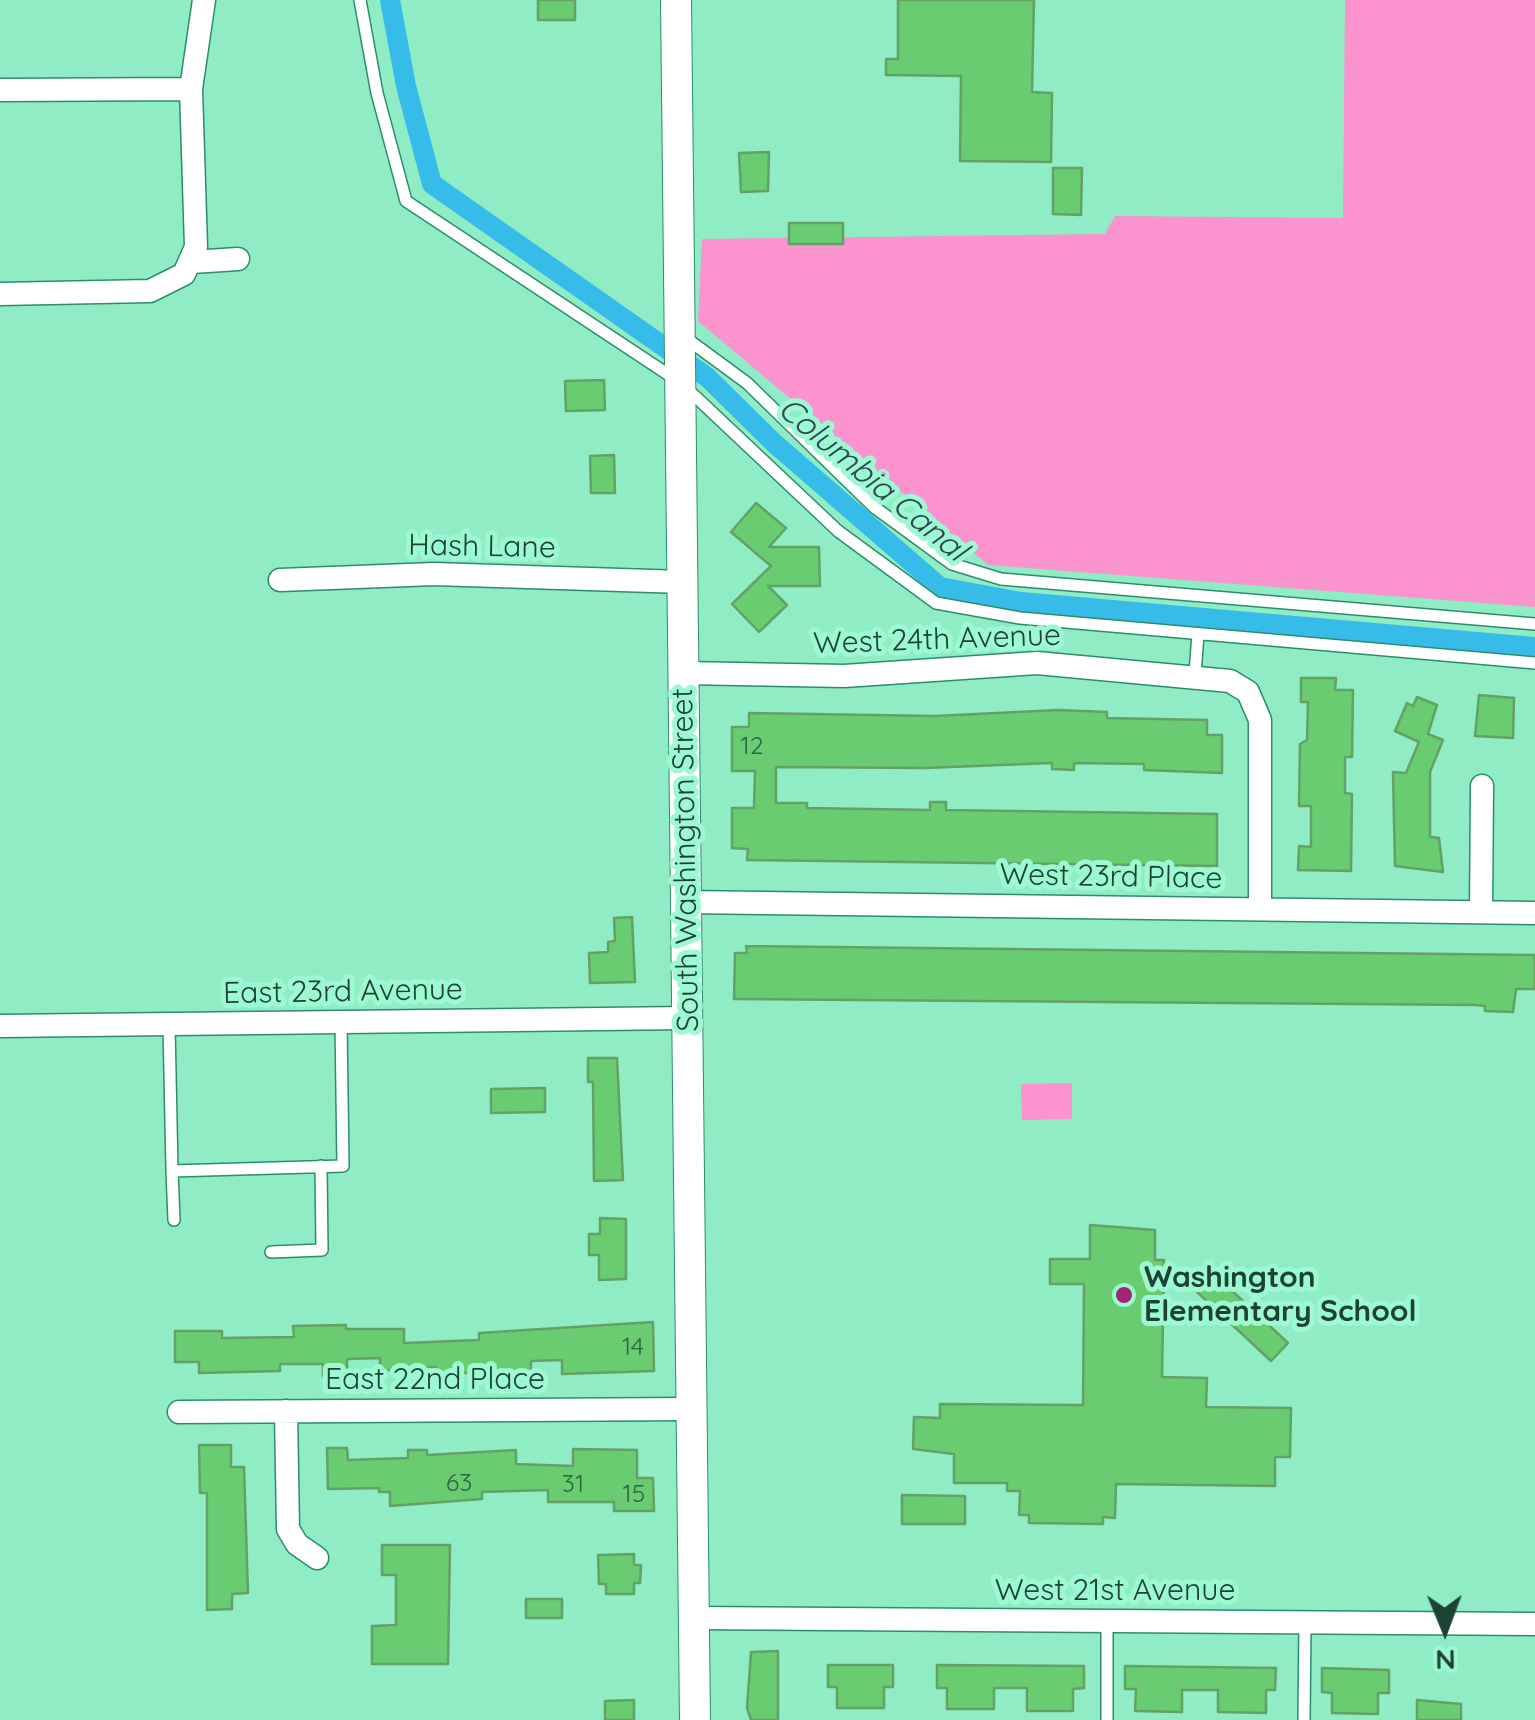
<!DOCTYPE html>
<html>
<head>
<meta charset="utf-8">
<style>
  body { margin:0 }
  #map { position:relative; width:1535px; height:1720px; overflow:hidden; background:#8fecc5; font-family:Quicksand,sans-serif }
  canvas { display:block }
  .north { position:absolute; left:1395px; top:1580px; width:100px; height:100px; -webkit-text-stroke:8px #9cf9d1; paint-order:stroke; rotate:179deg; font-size:28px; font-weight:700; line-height:40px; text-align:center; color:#1c4334 }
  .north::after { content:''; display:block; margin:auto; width:35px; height:45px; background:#1c4334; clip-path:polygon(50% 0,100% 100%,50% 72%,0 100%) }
</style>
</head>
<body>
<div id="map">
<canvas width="1535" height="1720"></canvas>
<div class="north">N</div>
</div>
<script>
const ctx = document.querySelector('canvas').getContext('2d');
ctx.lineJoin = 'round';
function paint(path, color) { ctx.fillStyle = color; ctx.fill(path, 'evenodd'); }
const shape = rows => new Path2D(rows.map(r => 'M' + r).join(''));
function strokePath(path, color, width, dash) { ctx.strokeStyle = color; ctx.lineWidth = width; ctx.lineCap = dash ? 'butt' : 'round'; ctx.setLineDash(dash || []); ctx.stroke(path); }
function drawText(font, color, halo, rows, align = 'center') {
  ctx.font = font + ' Quicksand,sans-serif'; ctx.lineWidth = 10; ctx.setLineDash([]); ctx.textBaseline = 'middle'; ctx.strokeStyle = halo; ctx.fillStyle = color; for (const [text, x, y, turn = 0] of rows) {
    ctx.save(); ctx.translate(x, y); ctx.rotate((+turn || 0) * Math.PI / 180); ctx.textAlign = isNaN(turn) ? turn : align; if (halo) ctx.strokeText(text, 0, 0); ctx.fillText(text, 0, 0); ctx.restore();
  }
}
paint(shape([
  [1345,0,1535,0,1535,607,988,565,698,321,702,239,1105,234,1115,216,1343,218],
  [1072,1083,1072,1119,1022,1120,1021,1084]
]), '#fa93ce');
strokePath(shape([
  [390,0,406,86,432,184,707,377,774,443,940,587,1021,602,1535,647]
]), '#37bce9', 20);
const building = shape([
  [538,0,575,0,575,20,538,20,538,0],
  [898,0,1034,0,1032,92,1052,93,1051,162,960,161,961,76,886,75,886,59,898,59,898,0],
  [769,152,768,191,741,192,739,153,769,152],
  [1053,168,1082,168,1081,215,1053,214,1053,168],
  [789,223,843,223,843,244,789,244,789,223],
  [604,380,605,410,566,411,565,381,604,380],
  [614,455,615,493,591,493,590,456,614,455],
  [756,503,786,528,769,547,819,547,820,586,768,586,787,605,759,632,732,604,771,566,731,532,756,503],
  [1301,678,1336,678,1335,690,1353,690,1352,757,1345,757,1345,793,1352,794,1351,871,1298,870,1299,846,1311,847,1311,806,1299,806,1300,744,1307,740,1308,702,1301,702,1301,678],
  [1479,695,1514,698,1513,738,1475,736,1479,695],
  [1417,697,1437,705,1428,734,1443,740,1430,772,1430,837,1439,838,1443,872,1395,866,1393,772,1406,773,1419,742,1395,731,1407,703,1413,706,1417,697],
  [1058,710,1107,712,1107,718,1207,720,1207,735,1222,735,1222,773,1144,770,1144,764,1074,763,1074,770,1052,769,1052,763,925,768,776,767,776,803,807,803,807,808,930,810,930,802,946,802,946,810,1217,814,1217,866,747,860,748,849,732,848,732,808,754,808,755,771,732,771,732,727,749,727,749,713,935,716,1058,710],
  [632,917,635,982,590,983,589,953,608,952,608,942,615,941,614,918,632,917],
  [746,946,1535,955,1535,989,1516,989,1513,1012,1485,1011,1485,1006,1476,1005,734,999,735,953,747,953,746,946],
  [588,1058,617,1058,623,1180,594,1181,593,1082,588,1082,588,1058],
  [545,1088,545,1112,491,1113,491,1089,545,1088],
  [600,1218,626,1219,626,1279,599,1280,599,1255,589,1255,589,1234,600,1234,600,1218],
  [1090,1225,1155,1230,1155,1260,1164,1260,1162,1377,1207,1378,1206,1407,1291,1408,1290,1457,1275,1457,1275,1486,1116,1484,1115,1518,1103,1517,1103,1524,1029,1523,1029,1515,1019,1515,1020,1491,1007,1491,1007,1483,954,1483,954,1454,913,1449,914,1417,940,1418,940,1404,1083,1405,1084,1284,1050,1284,1050,1259,1090,1259,1090,1225],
  [1213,1273,1288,1343,1271,1361,1196,1291,1213,1273],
  [653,1322,654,1371,562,1374,562,1360,531,1361,531,1373,436,1373,436,1367,380,1371,380,1358,347,1359,347,1375,323,1376,323,1364,280,1364,280,1371,199,1373,199,1362,175,1362,175,1331,222,1331,222,1338,294,1337,293,1326,346,1325,346,1329,404,1329,404,1343,479,1340,479,1333,653,1322],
  [199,1445,231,1445,231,1467,244,1467,248,1593,232,1594,232,1609,207,1610,207,1493,200,1493,199,1445],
  [327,1448,347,1448,348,1460,408,1458,408,1450,427,1450,427,1455,516,1450,516,1464,573,1466,573,1449,637,1450,637,1478,653,1478,654,1511,614,1511,614,1502,548,1502,548,1490,482,1492,482,1499,390,1506,390,1492,379,1492,379,1488,328,1489,327,1448],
  [902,1495,965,1496,965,1524,902,1524,902,1495],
  [382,1545,450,1545,448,1664,372,1664,372,1626,396,1625,396,1575,382,1575,382,1545],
  [634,1554,634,1565,641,1565,640,1583,634,1583,634,1594,606,1594,606,1584,599,1584,598,1555,634,1554],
  [526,1599,562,1599,562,1618,526,1618,526,1599],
  [778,1651,778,1720,751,1720,747,1708,751,1652,778,1651],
  [828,1665,893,1665,893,1687,884,1687,884,1708,837,1708,837,1687,828,1687,828,1665],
  [937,1665,1084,1666,1084,1688,1073,1689,1073,1711,1027,1711,1027,1688,994,1688,994,1709,947,1709,947,1688,937,1688,937,1665],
  [1125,1666,1276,1668,1275,1690,1266,1690,1266,1713,1218,1712,1218,1690,1182,1690,1182,1712,1135,1711,1136,1689,1125,1689,1125,1666],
  [1322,1668,1389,1670,1389,1693,1378,1693,1378,1714,1332,1713,1332,1693,1322,1692,1322,1668],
  [634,1700,634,1720,605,1720,605,1701,634,1700],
  [1417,1700,1461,1704,1461,1720,1417,1720,1417,1700]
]);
paint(building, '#69cc70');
strokePath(building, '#64a167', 2.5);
const service = shape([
  [360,0,377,93,406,201,681,383,838,531,936,603,1020,618,1535,663],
  [683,336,747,383,874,507,952,564,1001,579,1535,624],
  [1195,674,1198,634],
  [169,1025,172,1171,343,1166,341,1021],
  [172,1171,174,1220],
  [271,1252,322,1250,321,1166],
  [1107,1621,1107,1720],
  [1304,1720,1305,1623]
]);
const minor = shape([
  [0,90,191,89],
  [192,262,238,259],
  [0,294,150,291,184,274,196,247,191,89,204,0],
  [280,580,434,574,683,582],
  [684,673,844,676,1037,663,1230,681,1248,692,1260,720,1260,909],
  [686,902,1535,913],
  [1481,912,1482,786],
  [0,1026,687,1018],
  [286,1411,288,1529,297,1544,317,1558],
  [179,1412,691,1409],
  [694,1618,1535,1624]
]);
const secondary = shape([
  [676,0,695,1720]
]);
strokePath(service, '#2b8e6b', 14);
strokePath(minor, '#2b8e6b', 25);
strokePath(secondary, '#2b8e6b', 32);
strokePath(service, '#fff', 11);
strokePath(minor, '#fff', 22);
strokePath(secondary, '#fff', 30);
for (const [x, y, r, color] of [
  [1124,1295,10,"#a22578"]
]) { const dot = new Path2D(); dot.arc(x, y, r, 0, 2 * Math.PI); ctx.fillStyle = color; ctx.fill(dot); strokePath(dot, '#9cf9d1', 4); }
drawText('25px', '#2f6543', null, [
  ["12",752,746],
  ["14",633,1347],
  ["63",459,1483],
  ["31",573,1484],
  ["15",634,1494]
]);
drawText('30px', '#1c4334', '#9cf9d1', [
  ["Hash Lane",482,547,1],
  ["West 24th Avenue",937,640,-2],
  ["South Washington Street",686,860,-91],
  ["West 23rd Place",1111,877,1],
  ["East 23rd Avenue",343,992,-1],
  ["East 22nd Place",435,1380],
  ["West 21st Avenue",1115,1591]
]);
drawText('bold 30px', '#1c4334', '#9cf9d1', [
  ["Washington",1144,1278],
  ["Elementary School",1144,1312]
], 'left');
drawText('italic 32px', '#2c4752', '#9cf9d1', [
  ["Columbia Canal",872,480,40]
]);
</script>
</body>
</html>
